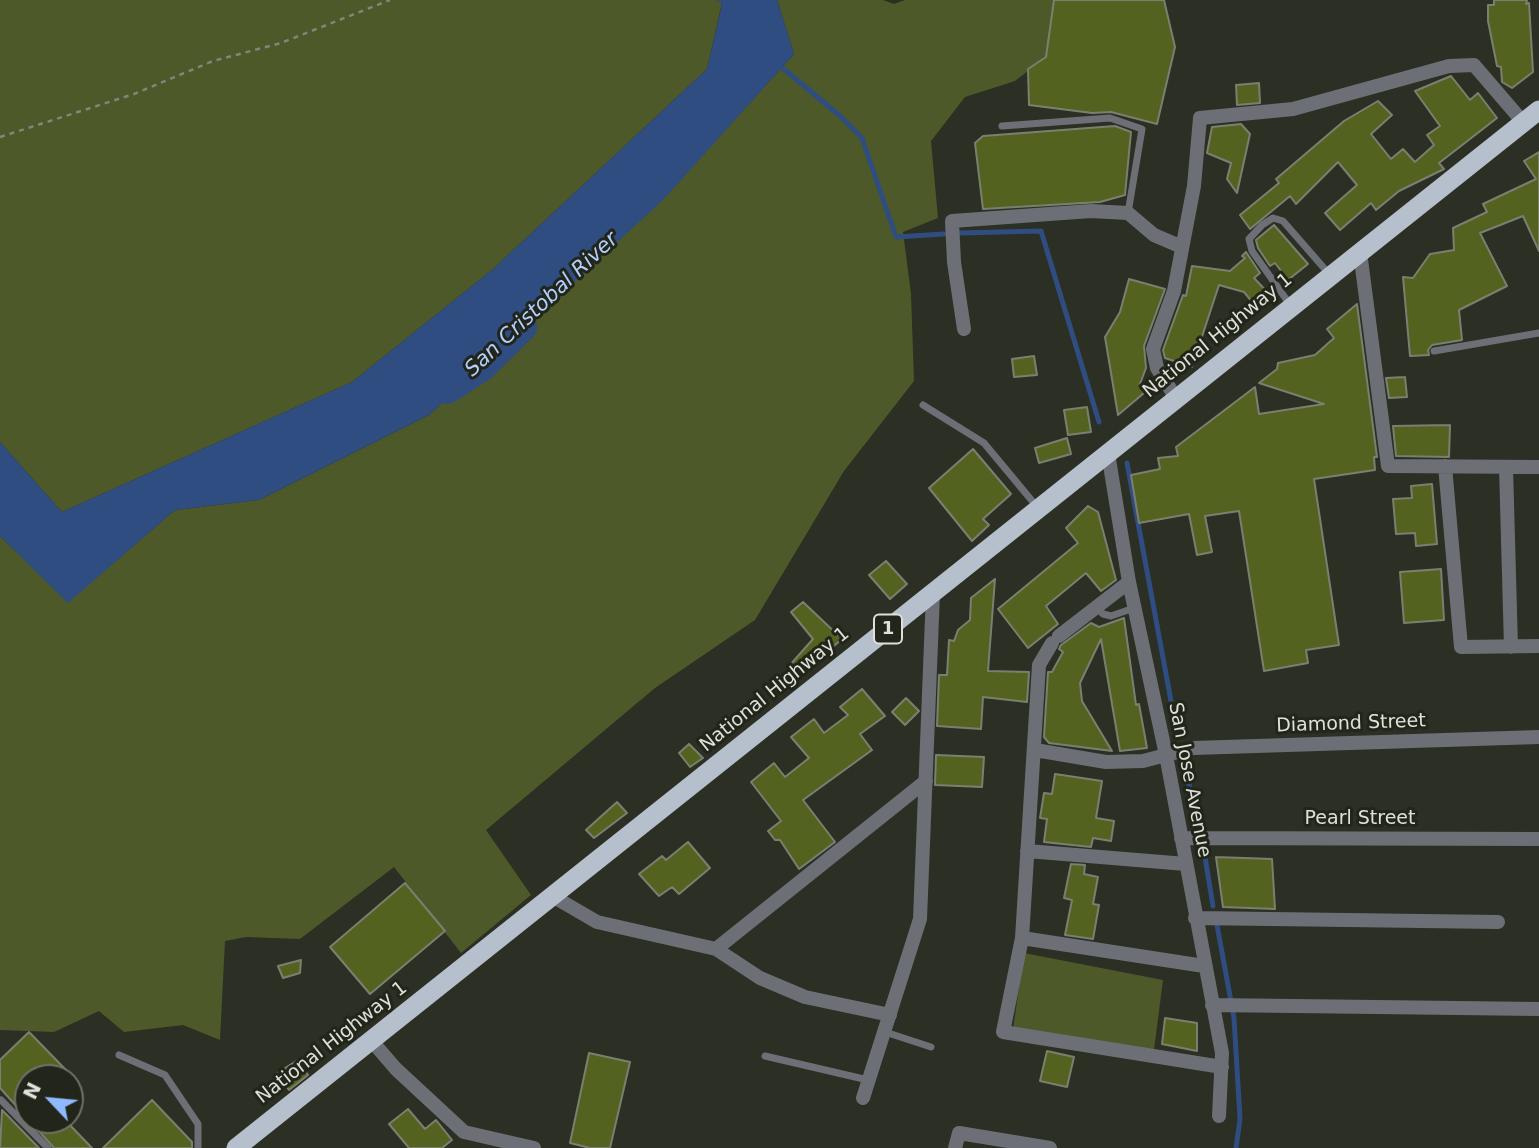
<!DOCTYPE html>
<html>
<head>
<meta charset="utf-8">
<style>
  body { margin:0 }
  #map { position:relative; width:1539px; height:1148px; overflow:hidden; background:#2c2f23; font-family:"DejaVu Sans",sans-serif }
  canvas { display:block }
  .north { position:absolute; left:14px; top:1064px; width:70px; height:70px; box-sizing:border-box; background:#22261a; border:2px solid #6d7166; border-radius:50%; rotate:296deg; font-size:19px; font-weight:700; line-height:28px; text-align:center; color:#dee1d9 }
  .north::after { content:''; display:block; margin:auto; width:24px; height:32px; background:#8fb8fd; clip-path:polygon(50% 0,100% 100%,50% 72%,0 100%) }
</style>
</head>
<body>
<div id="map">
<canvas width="1539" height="1148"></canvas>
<div class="north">N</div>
</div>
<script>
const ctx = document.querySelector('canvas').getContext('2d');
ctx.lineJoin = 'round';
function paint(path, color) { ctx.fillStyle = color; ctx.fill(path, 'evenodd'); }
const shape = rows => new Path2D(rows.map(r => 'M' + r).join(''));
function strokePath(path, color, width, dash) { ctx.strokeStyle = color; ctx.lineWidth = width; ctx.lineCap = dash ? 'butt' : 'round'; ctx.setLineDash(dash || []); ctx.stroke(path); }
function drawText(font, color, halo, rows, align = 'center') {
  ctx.font = font + ' "DejaVu Sans",sans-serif'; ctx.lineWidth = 6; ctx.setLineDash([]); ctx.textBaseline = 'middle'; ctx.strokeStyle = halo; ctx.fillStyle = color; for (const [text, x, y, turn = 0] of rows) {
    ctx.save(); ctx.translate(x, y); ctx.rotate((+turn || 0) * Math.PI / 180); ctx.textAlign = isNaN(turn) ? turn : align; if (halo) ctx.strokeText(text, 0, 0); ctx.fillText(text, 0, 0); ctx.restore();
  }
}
paint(shape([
  [0,0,717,0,722,3,707,69,493,269,352,382,62,512,0,442],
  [777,0,883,0,894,4,905,0,1054,0,1046,57,1015,81,965,97,931,141,938,218,903,232,911,294,914,381,844,471,755,620,655,688,486,830,531,895,461,953,394,867,300,939,246,937,225,941,220,1040,183,1025,124,1032,99,1011,54,1032,0,1030,0,536,68,602,175,510,259,500,429,415,662,200,794,54],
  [1024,953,1163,980,1154,1050,1013,1029]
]), '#4d5929');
paint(shape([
  [717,0,777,0,794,54,663,200,429,415,259,500,175,510,68,603,0,536,0,442,62,512,352,382,493,269,707,69,722,4]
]), '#2f4d80');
strokePath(shape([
  [779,65,839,115,862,138,896,237,944,234],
  [960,233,1041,231,1099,422],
  [1127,463,1171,701],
  [1185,769,1199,821],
  [1204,851,1213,906],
  [1217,925,1234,1018,1240,1119,1236,1148]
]), '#2f4d80', 5);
strokePath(shape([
  [447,389,481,367,522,327]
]), '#2f4d80', 30);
const building = shape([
  [1054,0,1164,0,1175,47,1157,124,1111,112,1092,113,1029,105,1028,69,1046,57,1054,0],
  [1494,0,1527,0,1526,4,1529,3,1533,72,1512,88,1502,82,1501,67,1497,66,1488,21,1488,5,1494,5,1494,0],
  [1451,76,1470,100,1478,93,1497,118,1439,163,1444,169,1399,191,1376,210,1371,203,1340,230,1325,213,1357,185,1338,162,1296,204,1290,196,1250,229,1240,215,1279,183,1276,179,1344,121,1378,101,1392,115,1371,134,1391,159,1403,149,1415,162,1434,145,1427,135,1440,126,1415,91,1451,76],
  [1259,83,1260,103,1237,105,1236,85,1259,83],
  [1241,124,1250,134,1237,193,1227,179,1231,163,1207,153,1212,127,1241,124],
  [1115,126,1131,132,1125,195,1100,202,983,209,975,143,983,136,1115,126],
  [1539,152,1539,251,1523,216,1480,233,1507,286,1459,310,1462,340,1432,345,1428,350,1429,355,1410,356,1403,277,1413,278,1430,254,1454,250,1453,228,1487,212,1483,204,1536,179,1524,161,1539,152],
  [1274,225,1308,264,1288,280,1275,263,1270,266,1258,248,1256,240,1274,225],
  [1246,252,1260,273,1254,278,1272,297,1258,309,1244,292,1219,285,1192,367,1165,358,1163,350,1183,295,1186,296,1192,266,1230,271,1245,258,1242,256,1246,252],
  [1129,279,1165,289,1144,346,1146,368,1140,384,1144,393,1118,415,1105,337,1120,312,1129,279],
  [1357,304,1377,457,1374,457,1375,470,1314,479,1339,645,1306,650,1308,663,1264,671,1239,511,1205,516,1212,552,1197,555,1189,514,1139,523,1131,475,1160,469,1158,458,1178,456,1176,447,1255,387,1259,414,1324,404,1259,383,1277,369,1278,363,1315,355,1334,338,1327,329,1357,304],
  [1034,356,1037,375,1014,377,1012,359,1034,356],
  [1405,377,1407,397,1389,398,1386,378,1405,377],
  [1087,407,1091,432,1068,435,1064,410,1087,407],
  [1450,425,1449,457,1396,456,1393,426,1450,425],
  [1067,438,1071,454,1039,463,1035,448,1067,438],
  [973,449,1011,494,983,519,989,525,972,541,929,488,973,449],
  [1432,484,1437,544,1416,546,1415,533,1396,534,1393,499,1412,498,1411,486,1432,484],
  [1088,506,1098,512,1116,580,1101,591,1086,573,1046,606,1058,624,1028,648,998,609,1078,543,1066,528,1088,506],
  [886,561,907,584,890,599,869,575,886,561],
  [1441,569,1444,620,1404,623,1400,572,1441,569],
  [995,579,988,671,1029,672,1027,702,983,697,981,729,937,726,939,675,947,675,949,640,954,641,958,630,970,620,971,598,995,579],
  [803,602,842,639,799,676,790,665,813,639,791,612,803,602],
  [1124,618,1136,705,1139,704,1147,748,1120,751,1101,639,1080,683,1082,701,1112,751,1049,743,1044,737,1048,672,1052,672,1063,652,1059,649,1061,645,1091,623,1099,627,1124,618],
  [862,689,885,716,860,734,872,750,803,800,835,842,799,869,780,840,775,840,768,831,781,821,751,782,774,763,785,777,809,758,791,737,814,719,824,733,848,715,840,707,862,689],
  [906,698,919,711,905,725,892,712,906,698],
  [689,744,703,758,690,767,679,753,689,744],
  [936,755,984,757,982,787,935,785,936,755],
  [1055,774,1102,781,1096,818,1114,821,1111,841,1093,838,1091,847,1044,842,1047,819,1040,818,1044,793,1052,794,1055,774],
  [617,802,627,813,594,838,586,830,617,802],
  [688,842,710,868,679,894,672,887,659,896,639,874,662,856,666,860,688,842],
  [1216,857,1272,859,1275,909,1223,907,1216,857],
  [1071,864,1085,865,1084,874,1098,877,1093,904,1099,905,1093,939,1065,935,1072,900,1064,898,1071,864],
  [405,883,445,931,370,994,330,947,405,883],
  [301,960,300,973,283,978,278,966,301,960],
  [1165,1018,1197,1023,1197,1051,1162,1044,1165,1018],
  [29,1032,66,1070,57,1078,28,1078,28,1119,0,1088,0,1060,29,1032],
  [1047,1051,1074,1057,1067,1087,1040,1081,1047,1051],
  [589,1053,630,1062,610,1148,590,1148,570,1143,589,1053],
  [298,1060,308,1075,289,1090,277,1073,298,1060],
  [152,1100,192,1142,192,1148,103,1148,152,1100],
  [408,1109,425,1129,436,1120,452,1140,442,1148,409,1148,389,1124,408,1109],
  [2,1110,39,1148,0,1148,2,1110],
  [29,1120,65,1120,92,1148,54,1148,29,1120]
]);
paint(building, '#53621f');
strokePath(building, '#7b7f71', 2);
strokePath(shape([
  [0,137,134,94,213,61,281,43,390,0]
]), '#82857b', 2.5, [5, 5]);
strokePath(shape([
  [1002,126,1110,118,1142,129,1128,213],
  [1291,306,1252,251,1249,239,1262,225,1273,218,1283,221,1330,275],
  [1434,351,1539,333],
  [923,405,984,443,1038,508],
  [1096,607,1103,614,1111,616,1134,608],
  [885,1032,931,1047],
  [119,1055,165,1075,198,1124,198,1148],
  [765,1056,868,1080],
  [1,1100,48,1148]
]), '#6c7076', 7);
strokePath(shape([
  [1360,252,1388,466,1539,467],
  [964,329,954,262,952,221,1091,211,1128,213,1154,235,1182,247],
  [1176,398,1157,368,1153,349,1174,291,1194,186,1200,118,1293,109,1449,66,1474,65,1523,122],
  [1108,453,1129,582,1166,755,1222,1053,1219,1116],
  [1445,466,1461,647,1539,646],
  [1506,467,1511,647],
  [1059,636,1129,582],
  [1052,643,1039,665,1022,938,1003,1032,1222,1067],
  [1035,750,1106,762,1143,761,1193,748,1539,737],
  [1181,838,1539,839],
  [1027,851,1186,864],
  [554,897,597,922,716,949,760,978,805,997,890,1015],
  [1195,918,1498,922],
  [1022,938,1204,966],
  [716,949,926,781],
  [1212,1005,1539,1009],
  [371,1040,396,1069,464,1132,534,1148],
  [863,1098,920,919,933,593],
  [955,1148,959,1133,1050,1148]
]), '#6c7076', 14);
strokePath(shape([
  [236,1148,1539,110]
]), '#b6bfcc', 19);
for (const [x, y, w] of [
  [888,629,28]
]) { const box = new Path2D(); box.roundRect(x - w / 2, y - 14.5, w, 29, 5); ctx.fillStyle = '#22261a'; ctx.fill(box); strokePath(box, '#dee1d9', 2); }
drawText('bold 18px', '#dee1d9', null, [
  ["1",888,629]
]);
drawText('19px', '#dee1d9', '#22261a', [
  ["National Highway 1",1218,336,-39],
  ["National Highway 1",775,690,-39],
  ["Diamond Street",1351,724,-2],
  ["San Jose Avenue",1189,780,79],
  ["Pearl Street",1360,819],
  ["National Highway 1",332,1043,-38]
]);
drawText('italic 21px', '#b2cfff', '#22261a', [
  ["San Cristobal River",542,305,-43]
]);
</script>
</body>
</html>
